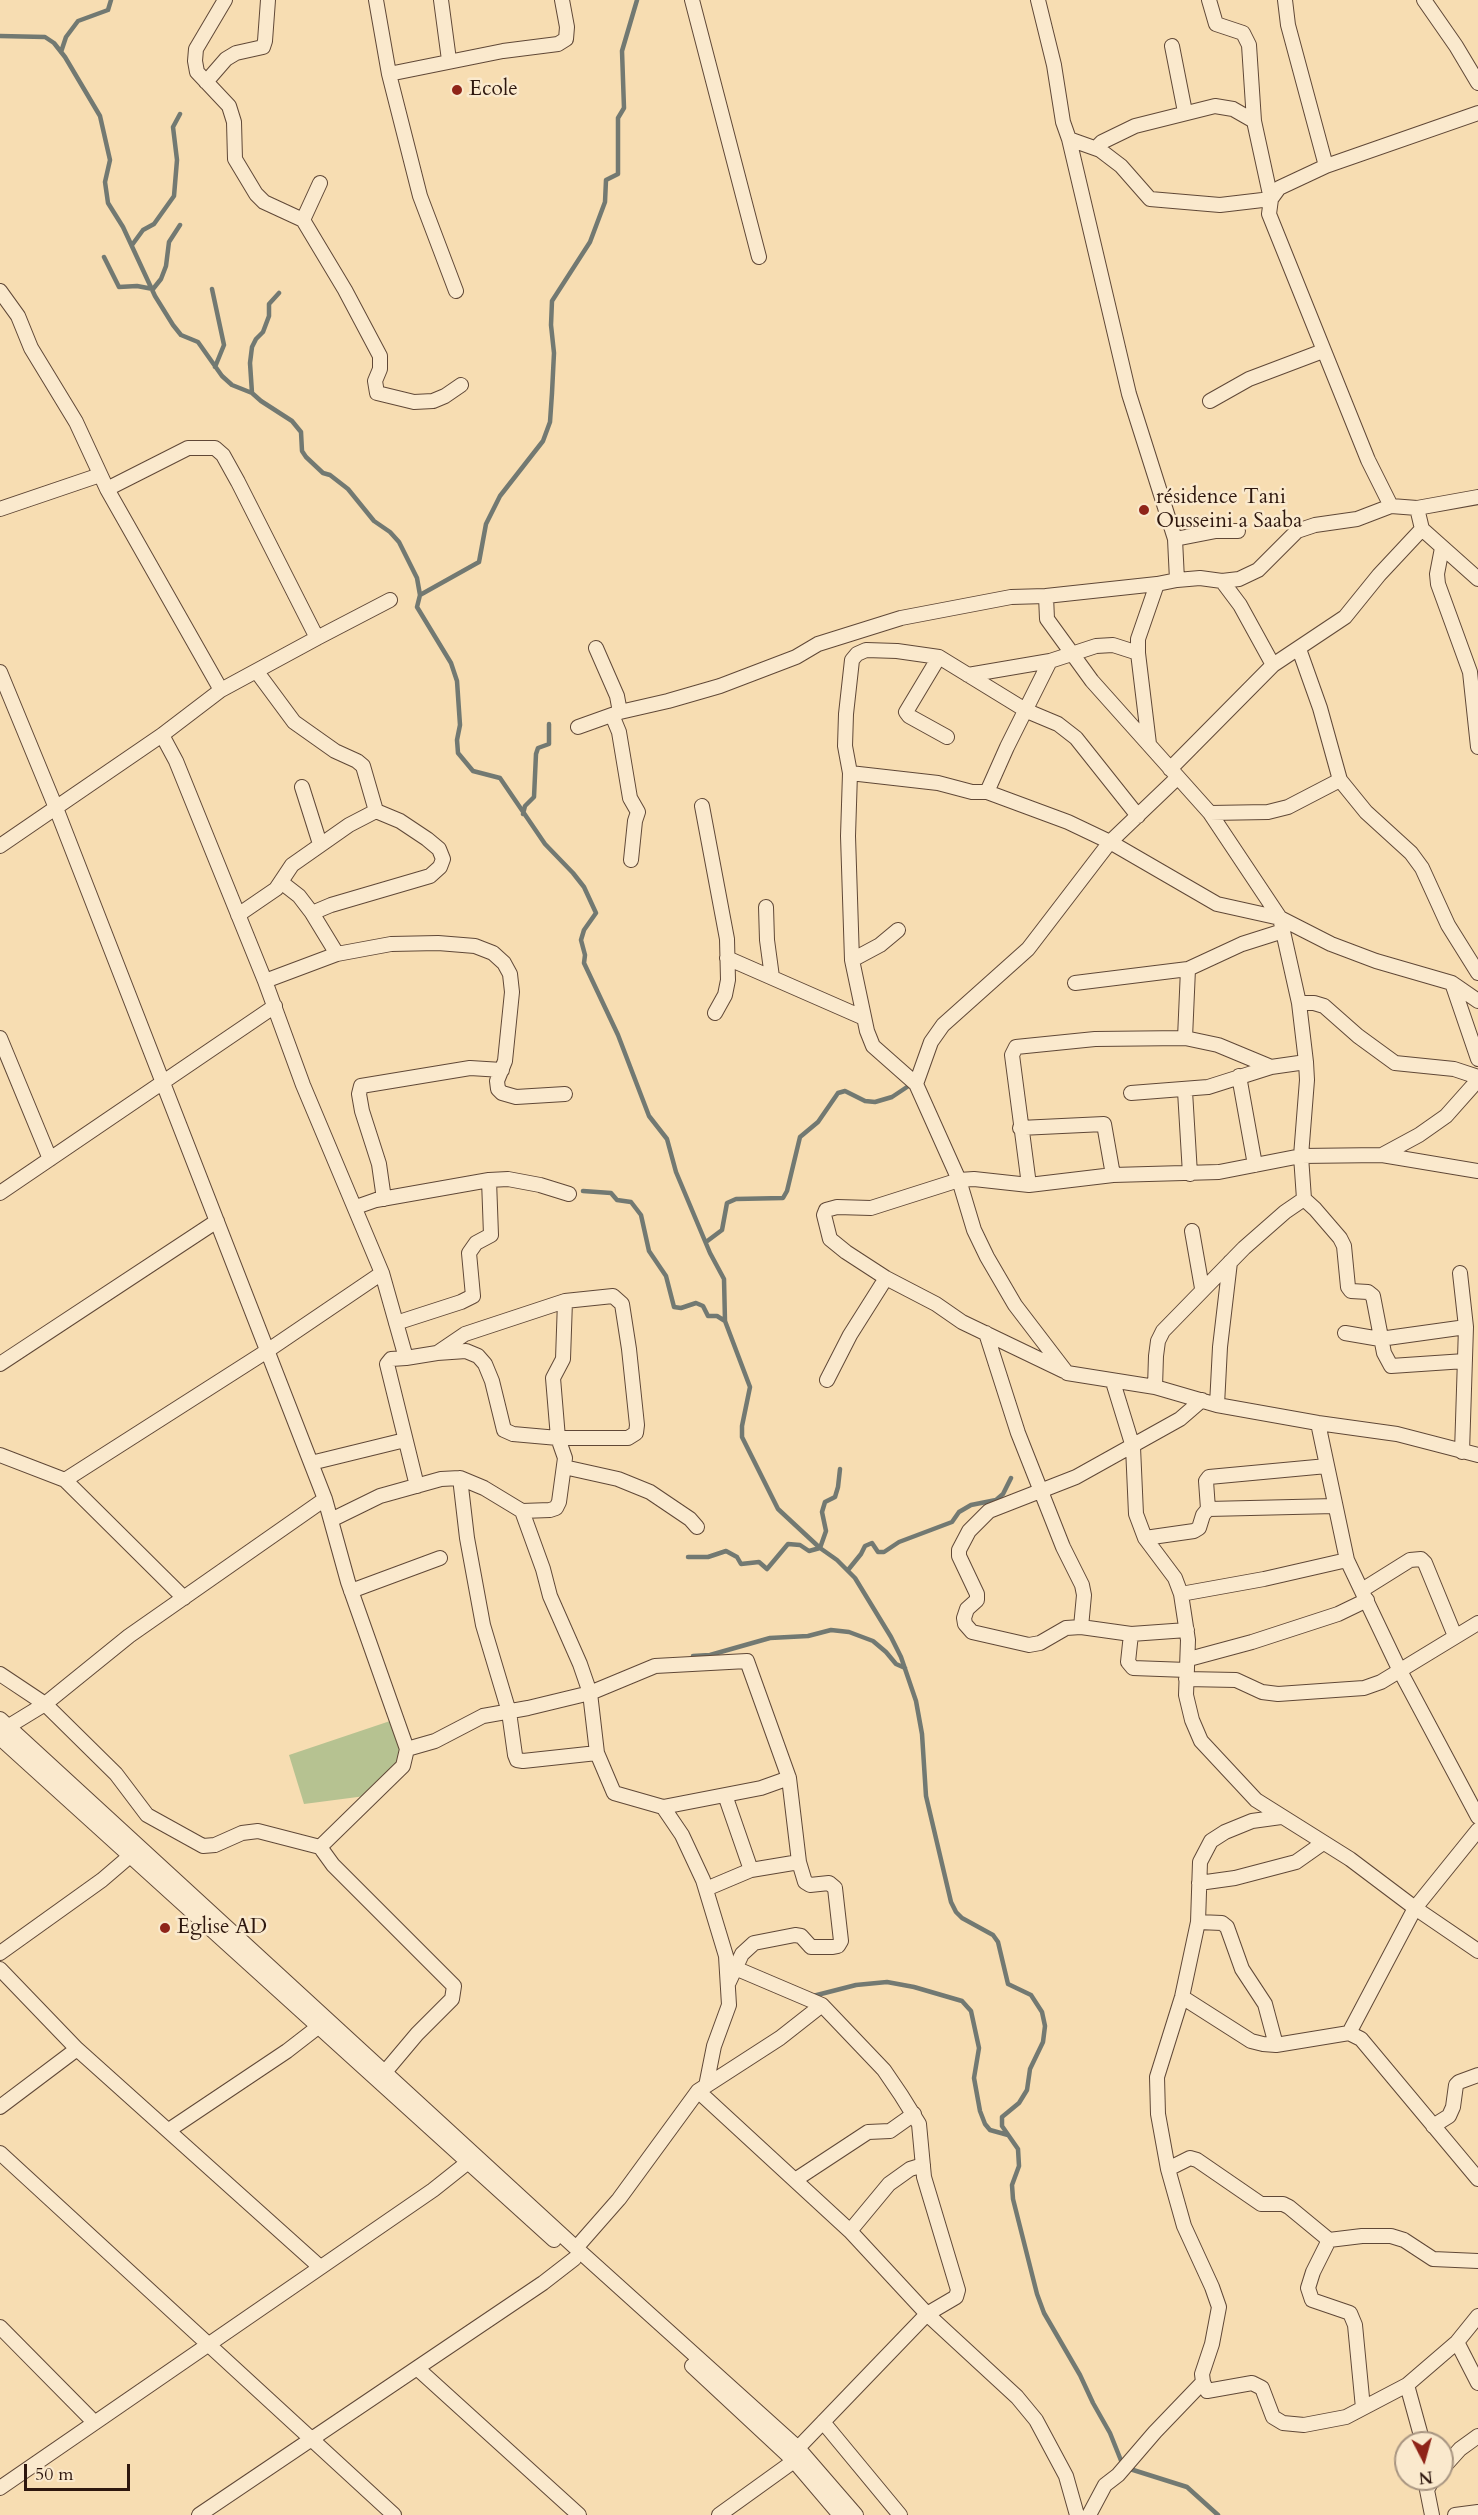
<!DOCTYPE html>
<html>
<head>
<meta charset="utf-8">
<style>
  body { margin:0 }
  #map { position:relative; width:1478px; height:2515px; overflow:hidden; background:#f7ddb2; font-family:Cardo,serif }
  canvas { display:block }
  .north { position:absolute; left:1394px; top:2431px; width:60px; height:60px; box-sizing:border-box; background:#fae9cd; border:2px solid #a89581; border-radius:50%; rotate:174deg; font-size:16px; font-weight:700; line-height:24px; text-align:center; color:#2e170e }
  .north::after { content:''; display:block; margin:auto; width:21px; height:27px; background:#8f2418; clip-path:polygon(50% 0,100% 100%,50% 72%,0 100%) }
  .scale { position:absolute; left:24px; top:2464px; width:106px; height:27px; box-sizing:border-box; border:3px solid #2e170e; border-top:0; padding-left:8px; font-size:18px; line-height:21px; white-space:nowrap; color:#2e170e; -webkit-text-stroke:4px #fae9cd; paint-order:stroke }
</style>
</head>
<body>
<div id="map">
<canvas width="1478" height="2515"></canvas>
<div class="north">N</div>
<div class="scale">50 m</div>
</div>
<script>
const ctx = document.querySelector('canvas').getContext('2d');
ctx.lineJoin = 'round';
function paint(path, color) { ctx.fillStyle = color; ctx.fill(path, 'evenodd'); }
const shape = rows => new Path2D(rows.map(r => 'M' + r).join(''));
function strokePath(path, color, width, dash) { ctx.strokeStyle = color; ctx.lineWidth = width; ctx.lineCap = dash ? 'butt' : 'round'; ctx.setLineDash(dash || []); ctx.stroke(path); }
function drawText(font, color, halo, rows, align = 'center') {
  ctx.font = font + ' Cardo,serif'; ctx.lineWidth = 5; ctx.setLineDash([]); ctx.textBaseline = 'middle'; ctx.strokeStyle = halo; ctx.fillStyle = color; for (const [text, x, y, turn = 0] of rows) {
    ctx.save(); ctx.translate(x, y); ctx.rotate((+turn || 0) * Math.PI / 180); ctx.textAlign = isNaN(turn) ? turn : align; if (halo) ctx.strokeText(text, 0, 0); ctx.fillText(text, 0, 0); ctx.restore();
  }
}
paint(shape([
  [396,1719,403,1766,373,1795,304,1804,289,1755]
]), '#b6c291');
strokePath(shape([
  [0,36,45,37,54,43,65,57,100,116,110,160,105,182,108,203,123,227,155,296,173,325,181,335,198,342,222,376,232,385,252,393,261,401,292,421,301,432,302,451,306,457,323,473,330,475,348,489,374,521,390,532,399,542,417,578,420,595,417,607,451,663,457,681,460,725,457,740,458,753,473,771,500,778,545,844,573,873,584,887,596,913,584,930,581,940,585,955,584,963,618,1035,649,1116,667,1139,676,1172,710,1253,724,1279,725,1321,750,1387,742,1426,742,1437,778,1509,820,1548,837,1560,855,1578,891,1637,901,1657,916,1701,922,1734,926,1796,951,1902,956,1912,962,1918,993,1935,998,1942,1008,1984,1031,1995,1042,2012,1045,2026,1043,2042,1030,2069,1027,2090,1019,2103,1002,2117,1002,2126,1018,2149,1019,2166,1012,2185,1013,2199,1037,2294,1044,2313,1080,2375,1093,2403,1110,2433,1122,2463,1130,2469,1187,2487,1218,2515],
  [61,52,66,37,78,21,108,10,111,0],
  [132,245,143,230,154,224,174,196,177,160,173,127,180,114],
  [104,257,119,287,137,286,153,289,161,279,166,266,169,242,180,225],
  [212,289,224,345,215,367],
  [252,393,250,363,252,347,256,339,263,332,269,316,269,304,279,293],
  [420,595,479,562,486,524,500,496,543,441,550,422,552,393,554,353,551,325,552,301,590,242,605,202,606,180,618,174,618,118,624,108,622,51,637,0],
  [523,814,525,806,534,797,536,754,538,748,549,744,549,724],
  [583,1191,611,1193,617,1200,631,1202,641,1215,649,1251,666,1276,674,1307,681,1308,696,1303,703,1306,708,1316,717,1316,725,1321],
  [706,1242,722,1230,727,1203,736,1199,783,1198,787,1191,800,1137,818,1122,838,1093,845,1091,865,1101,875,1102,892,1097,910,1085],
  [688,1557,708,1557,726,1551,737,1557,741,1564,759,1562,767,1569,788,1544,800,1545,809,1551,820,1548,826,1531,822,1512,825,1502,835,1497,838,1487,840,1469],
  [848,1570,861,1554,865,1546,872,1543,878,1552,884,1552,899,1542,952,1522,959,1512,971,1505,996,1500,1003,1494,1011,1478],
  [693,1656,710,1655,770,1638,808,1636,831,1630,849,1632,873,1641,886,1652,896,1664,905,1668],
  [813,1996,856,1985,887,1982,914,1987,962,2001,971,2011,979,2048,974,2078,980,2111,985,2124,990,2130,1008,2135]
]), '#727972', 4.5);
const minor = shape([
  [225,0,196,49,195,61,197,72,229,106,234,122,235,159,256,194,264,202,303,220],
  [376,0,389,74,420,196,456,291],
  [441,0,449,60],
  [692,0,759,257],
  [1038,0,1054,65,1063,122,1069,139,1100,150,1121,166,1150,199,1220,205,1271,199],
  [1209,0,1216,24,1243,33,1249,45,1254,121],
  [1285,0,1288,25,1326,166,1478,113],
  [1424,0,1456,46,1478,83],
  [1172,46,1185,112],
  [389,74,503,51,558,44,566,39,567,27,562,0],
  [206,82,226,59,236,53,263,47,265,41,268,0],
  [1069,139,1129,394,1175,539,1177,580],
  [1100,150,1099,145,1102,142,1135,126,1215,106,1233,109,1254,121,1271,199,1269,214,1368,460,1391,506],
  [320,183,303,220,345,290,380,356,380,369,375,381,377,393,414,402,433,401,445,396,461,385],
  [1271,199,1279,188,1326,166],
  [0,291,18,316,31,348,76,422,107,489,221,690],
  [1210,401,1249,379,1323,351],
  [107,489,188,448,215,448,223,455,238,482,317,638,390,600],
  [1417,508,1422,529,1478,579],
  [0,509,100,475],
  [1175,539,1216,531,1238,531],
  [1442,548,1437,574,1438,584,1470,672,1478,747],
  [1222,581,1240,605,1273,665],
  [1157,584,1046,596,1047,619,1092,681,1210,813,1280,918,1331,944,1376,961,1452,983,1478,1001],
  [596,648,617,696,620,712],
  [1299,649,1320,708,1340,780,1366,812,1411,853,1422,868,1448,925,1478,973],
  [939,657,906,712,909,716,947,737],
  [0,672,56,808,325,1499,348,1582,407,1749,403,1766,320,1847,258,1831,242,1833,215,1845,203,1846,147,1815,116,1774,45,1704,0,1674],
  [257,672,294,722,335,751,357,761,363,766,376,811,400,821,427,839,439,849,443,859,440,867,430,876,331,905,312,913,337,954,265,981],
  [968,675,1050,661,1096,646,1113,645,1138,653],
  [612,715,619,732,630,798,638,812,635,821,631,860],
  [578,727,620,712,668,701,720,686,796,657,818,644,901,618,1011,597,1046,596],
  [162,735,176,761,265,981,303,1085,382,1273,406,1358,437,1353,466,1351,478,1356,485,1364,492,1381,504,1430,513,1434,558,1438,565,1458,559,1502,556,1508,550,1510,522,1511,484,1488,460,1478,441,1479,380,1496,331,1520],
  [1149,744,1138,653,1138,639,1157,584,1177,580,1200,578,1222,581,1239,579,1258,570,1297,531,1315,525,1357,519,1391,506,1417,508,1478,497],
  [1170,769,1273,665,1345,617,1379,575,1422,529],
  [850,773,938,783,972,792,987,792,1068,822,1110,842,1217,904,1280,918,1299,1003,1306,1062,1307,1080,1301,1156,1304,1199,1285,1212,1244,1248,1163,1331,1158,1341,1156,1356,1155,1387],
  [1177,778,1110,842,1028,949,943,1025,931,1042,916,1084,959,1180,974,1230,987,1257,1015,1305,1067,1373,1155,1387,1217,1405,1318,1423,1397,1434,1478,1455],
  [302,787,320,844],
  [987,792,1007,747,1050,661],
  [702,806,727,939,728,980,725,995,715,1013],
  [1210,813,1268,812,1288,807,1340,780],
  [0,846,162,735,221,690,317,638],
  [281,882,299,896,312,913],
  [766,907,767,940,772,977],
  [238,915,276,889,292,865,349,825,376,811],
  [337,954,391,944,438,943,475,946,493,953,504,963,510,974,512,992,505,1061,497,1081,498,1089,502,1093,516,1097,565,1094],
  [727,958,864,1018],
  [852,960,880,945,898,930],
  [1075,983,1188,969],
  [1452,983,1478,1059],
  [1299,1003,1314,1003,1324,1006,1358,1036,1395,1063,1454,1069,1478,1077],
  [0,1038,50,1159],
  [1185,1038,1188,969,1242,944,1283,931],
  [1239,1076,1255,1165],
  [916,1084,873,1046,867,1031,852,960,848,836,850,773,845,746,846,714,852,660,857,654,866,650,897,651,939,657,1027,711,1058,724,1076,738,1138,816],
  [1185,1091,1190,1174],
  [1131,1093,1208,1087,1271,1067,1306,1062],
  [1020,1128,1104,1124,1113,1175],
  [1382,1155,1478,1171],
  [1029,1185,1012,1055,1016,1047,1095,1039,1185,1038,1218,1045,1271,1067],
  [0,1193,275,1006],
  [384,1199,379,1164,362,1111,359,1094,361,1086,470,1068,502,1070],
  [1304,1199,1315,1209,1340,1238,1344,1246,1348,1287,1351,1291,1368,1292,1373,1296,1384,1353,1391,1366,1465,1361],
  [356,1207,376,1200,489,1180,508,1179,540,1185,569,1194],
  [1192,1231,1202,1288],
  [1460,1273,1466,1327,1462,1452],
  [396,1323,461,1302,473,1296,469,1253,476,1243,491,1235,489,1180],
  [986,1333,1018,1433,1063,1547,1082,1585,1084,1595,1081,1627],
  [1345,1333,1380,1339,1466,1327],
  [437,1353,465,1334,565,1301,613,1296,622,1304,629,1349,637,1425,636,1433,628,1438,558,1438,553,1378,563,1359,565,1301],
  [406,1358,391,1359,387,1364,417,1486],
  [0,1364,217,1221],
  [1064,1371,962,1322,936,1304,886,1278,846,1252,830,1239,824,1215,826,1210,837,1207,871,1208,959,1180,974,1179,1029,1185,1113,1175,1219,1172,1301,1156,1382,1155,1419,1135,1446,1116,1478,1080],
  [827,1380,850,1335,886,1278],
  [1113,1382,1133,1447,1136,1514,1145,1538,1175,1578,1181,1594,1188,1640,1186,1695,1192,1720,1201,1741,1256,1800,1350,1859,1415,1908,1478,1951],
  [1217,1405,1220,1347,1230,1262],
  [1318,1423,1347,1560,1399,1669,1478,1817],
  [0,1455,65,1480,184,1598],
  [311,1463,405,1440],
  [564,1467,618,1479,650,1492,690,1519,697,1527],
  [460,1478,467,1538,483,1625,509,1712,515,1755,517,1760,523,1761,597,1753],
  [65,1480,267,1351,382,1273],
  [1208,1509,1206,1481,1209,1477,1327,1466],
  [1145,1538,1194,1531,1199,1528,1203,1515,1208,1509,1335,1506],
  [1362,1590,1410,1560,1421,1559,1425,1563,1455,1636],
  [351,1591,440,1558],
  [1181,1594,1264,1579,1347,1560],
  [1187,1630,1131,1634,1081,1627,1066,1628,1040,1643,1029,1645,972,1632,965,1624,964,1618,967,1609,977,1600,977,1594,959,1556,959,1550,969,1531,989,1511,1076,1477,1180,1419,1202,1400],
  [1131,1634,1128,1662,1133,1668,1187,1670],
  [1189,1659,1252,1642,1338,1614,1367,1600],
  [1186,1679,1236,1680,1262,1692,1278,1694,1364,1688,1381,1682,1478,1623],
  [0,1719,576,2248,798,2448,856,2515],
  [6,1732,9,1726,45,1704,129,1636,325,1499],
  [0,1738,554,2240],
  [407,1749,435,1741,483,1716,528,1708,590,1693,655,1666,747,1661,789,1778,761,1788,663,1807,614,1793,597,1753,590,1693,580,1664,550,1596,543,1569,522,1511],
  [725,1795,751,1870],
  [663,1807,682,1835,703,1880,726,1956,729,2005,714,2046,706,2086],
  [1281,1817,1252,1821,1225,1832,1211,1841,1200,1862,1198,1922,1182,1997,1157,2077,1158,2114,1168,2169,1184,2226,1212,2287,1219,2307,1212,2344,1202,2374,1203,2382,1207,2391,1252,2383,1262,2388,1273,2417,1283,2423,1304,2425,1346,2417,1407,2385,1457,2342,1478,2316],
  [320,1847,333,1865,454,1986,452,1999,417,2034,385,2072],
  [1199,1883,1235,1878,1296,1862,1323,1843],
  [706,1889,751,1870,799,1862],
  [1198,1922,1222,1923,1227,1927,1242,1969,1265,2004,1276,2045],
  [0,1953,102,1880,130,1856],
  [735,1968,822,2005,884,2070,901,2095,919,2124,924,2177,958,2290,956,2297,927,2314,798,2448],
  [0,1969,77,2049,320,2267],
  [729,1982,742,1954,754,1943,795,1935,801,1936,811,1947,833,1947,838,1946,841,1941,835,1888,829,1883,810,1885,805,1882,799,1862,789,1778],
  [1182,1997,1251,2041,1263,2044,1276,2045,1349,2033,1361,2039,1478,2179],
  [1349,2033,1415,1908,1478,1830],
  [698,2091,850,2231,927,2314,1017,2397,1036,2420,1066,2476,1077,2515],
  [0,2107,77,2049],
  [1433,2126,1449,2116,1453,2107,1456,2085,1459,2082,1478,2075],
  [169,2130,287,2051,318,2027],
  [0,2153,394,2515],
  [1168,2169,1190,2158,1197,2160,1261,2204,1283,2204,1289,2207,1329,2240,1362,2236,1391,2236,1404,2240,1433,2259,1478,2261],
  [795,2180,868,2132,890,2131,914,2114],
  [850,2231,889,2184,910,2169,923,2165],
  [1329,2240,1313,2272,1308,2288,1312,2300,1350,2313,1355,2325,1363,2408],
  [576,2248,619,2199,698,2091,780,2038,822,2005],
  [0,2327,94,2422],
  [1457,2342,1478,2383],
  [692,2366,794,2461,840,2515],
  [418,2369,579,2515],
  [1407,2385,1423,2443],
  [823,2422,900,2515],
  [1442,2469,1460,2449,1478,2436],
  [0,2488,433,2190,467,2163],
  [199,2515,543,2283,574,2259],
  [719,2515,794,2461],
  [1089,2515,1105,2485,1118,2475,1155,2432,1203,2382],
  [1432,2515,1427,2490,1433,2479],
  [1455,2515,1478,2512]
]);
strokePath(minor, '#604837', 16);
strokePath(minor, '#fae9cd', 14);
for (const [x, y, r, color] of [
  [457,90,6,"#8f2418"],
  [1144,510,6,"#8f2418"],
  [165,1928,6,"#8f2418"]
]) { const dot = new Path2D(); dot.arc(x, y, r, 0, 2 * Math.PI); ctx.fillStyle = color; ctx.fill(dot); strokePath(dot, '#fae9cd', 2); }
drawText('21px', '#2e170e', '#fae9cd', [
  ["Ecole",469,90],
  ["résidence Tani",1156,498],
  ["Ousseini a Saaba",1156,522],
  ["Eglise AD",177,1928]
], 'left');
</script>
</body>
</html>
